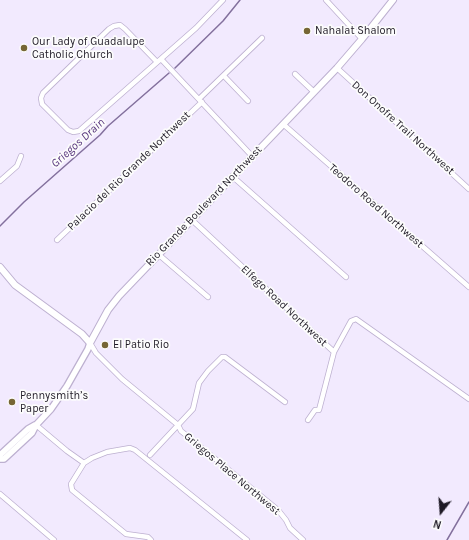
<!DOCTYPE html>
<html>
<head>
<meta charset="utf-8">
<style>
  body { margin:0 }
  #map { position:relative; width:469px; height:540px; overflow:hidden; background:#f2eafe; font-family:Karla,sans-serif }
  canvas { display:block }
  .north { position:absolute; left:421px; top:492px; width:40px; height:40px; -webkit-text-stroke:3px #fcfcfc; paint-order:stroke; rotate:197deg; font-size:11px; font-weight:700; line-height:16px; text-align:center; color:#1e1925 }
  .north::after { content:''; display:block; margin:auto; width:14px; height:18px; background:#1e1925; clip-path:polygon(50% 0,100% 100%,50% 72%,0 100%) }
</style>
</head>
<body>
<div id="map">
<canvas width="469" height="540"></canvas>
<div class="north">N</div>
</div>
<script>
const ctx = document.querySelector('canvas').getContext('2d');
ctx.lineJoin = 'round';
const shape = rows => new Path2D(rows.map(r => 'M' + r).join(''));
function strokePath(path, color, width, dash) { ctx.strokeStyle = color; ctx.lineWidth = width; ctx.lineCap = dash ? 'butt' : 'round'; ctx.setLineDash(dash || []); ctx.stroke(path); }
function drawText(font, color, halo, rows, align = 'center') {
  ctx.font = font + ' Karla,sans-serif'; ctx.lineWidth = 3.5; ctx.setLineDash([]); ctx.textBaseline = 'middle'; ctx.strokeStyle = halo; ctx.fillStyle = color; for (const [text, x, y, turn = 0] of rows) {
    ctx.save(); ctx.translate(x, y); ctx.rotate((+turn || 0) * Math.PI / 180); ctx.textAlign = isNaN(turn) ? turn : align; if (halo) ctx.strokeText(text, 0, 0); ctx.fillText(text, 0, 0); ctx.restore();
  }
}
strokePath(shape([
  [175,68,223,21,240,0],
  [0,226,24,202,100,135,108,126,169,73],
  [447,540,469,502]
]), '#83709d', 1.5);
const minor = shape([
  [326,0,362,39],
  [161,59,252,156],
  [157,62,125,29,120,25,114,26,109,29,43,93,41,98,42,104,68,130,73,132,79,131,196,28,223,0],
  [337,68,469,189],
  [295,74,314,92],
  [224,76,248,101],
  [199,99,262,38],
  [283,124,469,287],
  [232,176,346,277],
  [0,181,17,166,21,156],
  [192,220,334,352,351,321,356,319,469,399],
  [57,240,202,102],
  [158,254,208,297],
  [90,343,96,353,122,379,178,425,181,431,278,510,286,520,290,528,303,540],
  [308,420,315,410,319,410,334,352],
  [36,425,67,451,84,463,92,458,107,452,130,448,135,450,247,540],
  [150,455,193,409,199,383,208,371,222,357,225,357,285,402],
  [84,463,71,484,72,490,126,534,148,537,151,540],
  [0,494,54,540]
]);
const tertiary = shape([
  [0,455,28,429,35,425],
  [0,459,4,459,32,433,36,425,51,409,67,386,88,349,90,343]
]);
const secondary = shape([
  [0,267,15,285,82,334,90,343,108,310,119,296,337,68,362,39,393,0]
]);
strokePath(minor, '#bdb0d0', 6);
strokePath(tertiary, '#bdb0d0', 8);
strokePath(secondary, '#bdb0d0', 8);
strokePath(minor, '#fff', 4.5);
strokePath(tertiary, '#fff', 5.5);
strokePath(secondary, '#fff', 6);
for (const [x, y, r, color] of [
  [307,31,4,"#766634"],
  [24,48,4,"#766634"],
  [105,345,4,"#766634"],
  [12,402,4,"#766634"]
]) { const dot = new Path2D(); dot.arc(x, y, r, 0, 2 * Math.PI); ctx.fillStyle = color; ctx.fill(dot); strokePath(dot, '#fcfcfc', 1.5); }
drawText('11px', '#1e1925', '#fcfcfc', [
  ["Nahalat Shalom",315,31],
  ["Our Lady of Guadalupe",32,42],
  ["Catholic Church",32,55],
  ["El Patio Rio",113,345],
  ["Pennysmith’s",20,396],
  ["Paper",20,409]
], 'left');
drawText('11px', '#1e1925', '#fcfcfc', [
  ["Don Onofre Trail Northwest",403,128,42],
  ["Palacio del Rio Grande Northwest",129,171,-44],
  ["Rio Grande Boulevard Northwest",204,206,-46],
  ["Teodoro Road Northwest",376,206,41],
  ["Elfego Road Northwest",284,306,43],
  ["Griegos Place Northwest",232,474,40]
]);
drawText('italic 12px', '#57357d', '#fcfcfc', [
  ["Griegos Drain",78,143,-42]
]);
</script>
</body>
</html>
